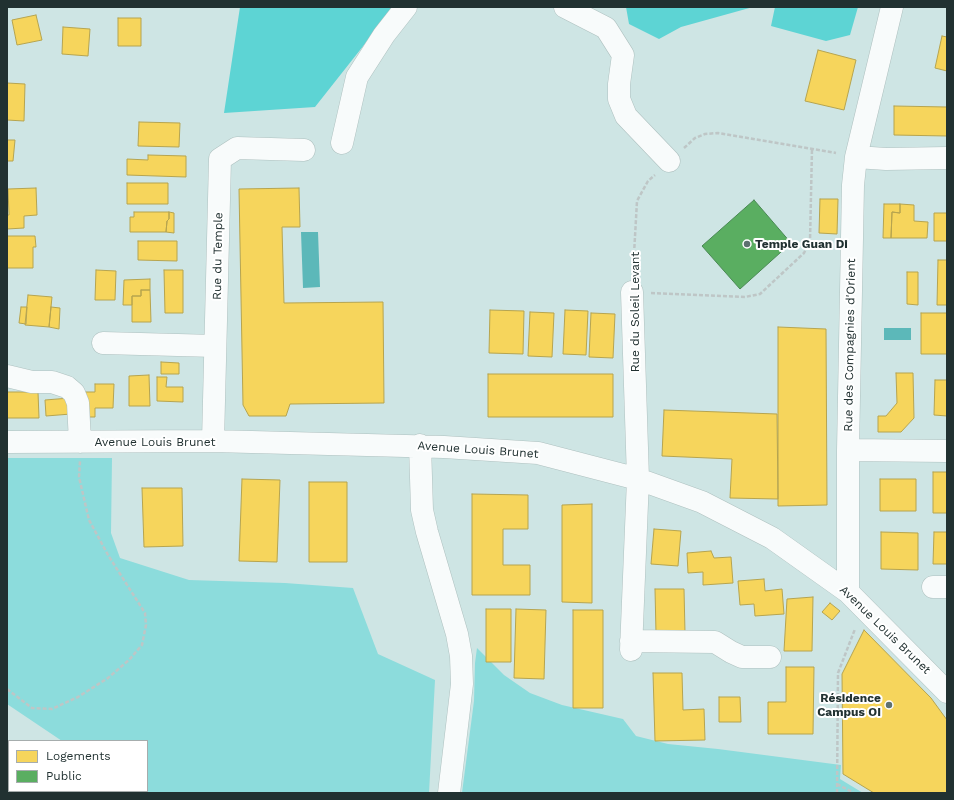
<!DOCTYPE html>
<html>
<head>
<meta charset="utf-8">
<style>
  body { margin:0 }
  #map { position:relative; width:954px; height:800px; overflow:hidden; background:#cee5e4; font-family:"Work Sans",sans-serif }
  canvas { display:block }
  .frame { position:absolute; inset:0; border:8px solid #213131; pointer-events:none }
  .legend { position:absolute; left:8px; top:740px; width:140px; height:52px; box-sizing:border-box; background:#fff; border:1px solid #a6adad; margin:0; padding:5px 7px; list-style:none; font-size:12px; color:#213131 }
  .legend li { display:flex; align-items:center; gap:8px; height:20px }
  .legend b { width:20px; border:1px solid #a6adad }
</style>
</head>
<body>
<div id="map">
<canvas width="954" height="800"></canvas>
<div class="frame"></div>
<ul class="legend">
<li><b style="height:11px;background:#f6d55c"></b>Logements</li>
<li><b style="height:11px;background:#5aae61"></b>Public</li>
</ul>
</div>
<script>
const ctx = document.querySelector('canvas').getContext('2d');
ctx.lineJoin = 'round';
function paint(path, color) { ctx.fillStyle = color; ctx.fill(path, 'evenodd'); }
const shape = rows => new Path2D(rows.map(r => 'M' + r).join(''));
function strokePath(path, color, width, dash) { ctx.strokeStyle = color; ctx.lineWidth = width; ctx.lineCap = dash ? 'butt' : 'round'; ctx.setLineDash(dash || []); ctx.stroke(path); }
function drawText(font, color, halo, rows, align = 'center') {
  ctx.font = font + ' "Work Sans",sans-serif'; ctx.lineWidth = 4; ctx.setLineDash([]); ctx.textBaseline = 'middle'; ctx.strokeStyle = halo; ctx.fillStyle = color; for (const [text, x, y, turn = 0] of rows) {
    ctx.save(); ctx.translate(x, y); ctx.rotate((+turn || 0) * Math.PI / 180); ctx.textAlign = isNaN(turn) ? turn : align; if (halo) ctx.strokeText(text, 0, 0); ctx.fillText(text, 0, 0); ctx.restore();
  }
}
paint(shape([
  [7,458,112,458,111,533,120,558,189,580,285,583,353,588,378,654,435,680,429,793,97,793,87,791,147,791,147,741,62,741,7,704],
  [477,648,504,675,530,693,562,705,623,719,636,736,668,744,718,749,841,765,840,779,863,793,462,793,474,701,475,663]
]), '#8cdcdc');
paint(shape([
  [240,7,394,7,315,107,224,113],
  [626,7,753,7,681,27,659,39,629,24],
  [775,7,858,7,850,35,826,41,771,26]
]), '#5dd4d4');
paint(shape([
  [301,232,318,232,320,287,303,288],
  [884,328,911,328,911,340,884,340]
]), '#5cb8b9');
const homes = shape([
  [36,15,42,40,17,45,12,20,36,15],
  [118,18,141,18,141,46,118,46,118,18],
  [63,27,90,29,88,56,62,54,63,27],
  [942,36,947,37,947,71,935,68,942,36],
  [818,50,856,60,844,110,805,101,818,50],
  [7,83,25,84,24,121,7,120,7,83],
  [894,106,947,107,947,136,894,135,894,106],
  [139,122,180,123,179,147,138,146,139,122],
  [7,140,15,140,13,161,7,161,7,140],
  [148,155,186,156,186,177,127,175,127,159,148,160,148,155],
  [127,183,168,183,168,204,127,204,127,183],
  [36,188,37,215,24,216,24,228,7,229,7,215,9,215,8,189,36,188],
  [299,188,300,227,282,227,284,303,383,302,384,403,290,404,286,416,249,416,243,405,239,189,299,188],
  [820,199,838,199,837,234,819,233,820,199],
  [884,204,900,204,900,213,892,212,891,238,883,238,884,204],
  [900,204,914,205,914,221,928,222,927,238,891,238,892,212,900,213,900,204],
  [947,204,947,241,934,241,934,213,947,213,947,204],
  [134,212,169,212,169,219,167,221,166,232,130,232,130,217,134,217,134,212],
  [169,212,174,213,174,233,166,232,167,221,169,219,169,212],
  [7,236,35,236,36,247,33,247,33,268,7,268,7,236],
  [138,241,177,241,177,261,138,260,138,241],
  [938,260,947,260,947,305,937,305,938,260],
  [96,270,116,271,115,300,95,300,96,270],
  [164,270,183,270,183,313,165,313,164,270],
  [907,272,918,272,918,305,907,304,907,272],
  [150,279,150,290,141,290,141,296,132,296,132,305,123,305,124,280,150,279],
  [141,290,150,290,151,322,132,322,132,296,141,296,141,290],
  [28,295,52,297,49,327,25,325,28,295],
  [21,307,27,307,26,324,19,323,21,307],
  [51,307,60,308,59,329,49,327,51,307],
  [490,310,524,311,523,354,489,353,490,310],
  [565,310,588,311,586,355,563,354,565,310],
  [530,312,554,313,552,357,528,356,530,312],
  [591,313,615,314,613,358,589,357,591,313],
  [921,313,947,313,947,354,921,354,921,313],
  [778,327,826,329,827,505,778,506,778,327],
  [161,362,179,363,179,374,161,374,161,362],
  [896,373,913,373,914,418,901,432,878,432,878,416,886,416,897,403,896,373],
  [488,374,613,374,613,417,488,417,488,374],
  [149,375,150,406,129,406,129,376,149,375],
  [157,377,167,377,166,387,183,387,183,402,157,401,157,377],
  [935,380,947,380,947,416,934,415,935,380],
  [95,384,114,384,113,408,95,408,95,417,84,417,85,392,95,392,95,384],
  [7,392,38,392,39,418,7,418,7,392],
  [70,398,71,414,46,416,45,400,70,398],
  [664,410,777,414,778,499,730,498,732,459,662,456,664,410],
  [933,472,947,472,947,513,933,513,933,472],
  [242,479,280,480,277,562,239,561,242,479],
  [880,479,916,479,916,511,880,511,880,479],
  [309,482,347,482,347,562,309,562,309,482],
  [142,488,182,488,183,546,144,547,142,488],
  [472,494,528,495,528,529,503,529,503,565,530,565,530,595,472,595,472,494],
  [592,504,592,603,562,602,562,505,592,504],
  [654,529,681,531,678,566,651,564,654,529],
  [881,532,918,533,918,570,881,569,881,532],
  [934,532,947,532,947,564,933,564,934,532],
  [711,551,714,558,731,557,733,583,703,585,703,572,688,573,687,553,711,551],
  [764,579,765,591,782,589,784,614,755,616,754,604,740,605,738,581,764,579],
  [655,589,684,589,685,633,656,633,655,589],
  [813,597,812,651,784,651,787,599,813,597],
  [830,603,840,611,832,620,822,612,830,603],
  [486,609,511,609,511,662,486,662,486,609],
  [516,609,546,610,544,679,514,678,516,609],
  [573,610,603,610,603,708,573,708,573,610],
  [864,630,931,698,947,720,947,793,874,793,843,774,842,674,864,630],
  [786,667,814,667,813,734,768,734,768,702,786,702,786,667],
  [653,673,682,673,683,710,704,709,705,740,655,741,653,673],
  [719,697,740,697,741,722,719,722,719,697]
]);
paint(homes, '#f6d55c');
strokePath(homes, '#b6a44f', 1);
const public = shape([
  [754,200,791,243,740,289,702,246,754,200]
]);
paint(public, '#5aae61');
strokePath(public, '#498853', 1);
const minor = shape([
  [565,7,606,28,623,55,619,84,619,99,626,116,669,161],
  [342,143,357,77,384,35,406,7],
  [856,157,886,159,947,158],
  [103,343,215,346],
  [7,376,32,382,52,382,67,387,74,393,78,403,80,442],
  [213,441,220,159,237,148,304,150],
  [7,442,213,441,444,447,538,453,638,479,702,502,772,538,848,592,947,692],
  [420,445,422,510,427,532,457,634,461,656,462,684,449,793],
  [848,450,947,451],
  [933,587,947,587],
  [848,592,848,450,853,185,856,157,892,7],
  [631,641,715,642,731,652,742,657,770,657],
  [631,650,638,479,632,292]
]);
strokePath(minor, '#aec0bf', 23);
strokePath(shape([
  [684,148,695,138,705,134,718,133,836,153],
  [633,272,637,201,648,181,655,175],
  [651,293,745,297,760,294,804,253,810,241,812,149],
  [7,689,32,708,52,709,78,697,108,678,129,660,142,645,146,625,145,613,108,555,89,520,79,477,80,461],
  [837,784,854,793],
  [837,793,838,673,855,629]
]), '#bec6c6', 2.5, [4, 2]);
strokePath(minor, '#f8fbfb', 22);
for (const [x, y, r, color] of [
  [747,244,4,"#5e7070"],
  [889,705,4,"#5e7070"]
]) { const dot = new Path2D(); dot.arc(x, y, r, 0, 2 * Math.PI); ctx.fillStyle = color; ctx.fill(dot); strokePath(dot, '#fff', 1.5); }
drawText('bold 12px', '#213131', '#fff', [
  ["Temple Guan Di",755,244],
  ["Résidence",881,698,"right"],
  ["Campus OI",881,712,"right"]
], 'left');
drawText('12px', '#213131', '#fff', [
  ["Rue du Temple",218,256,-89],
  ["Rue du Soleil Levant",635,312,-90],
  ["Rue des Compagnies d'Orient",850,345,-89],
  ["Avenue Louis Brunet",155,442],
  ["Avenue Louis Brunet",478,450,4],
  ["Avenue Louis Brunet",885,630,44]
]);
</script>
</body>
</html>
